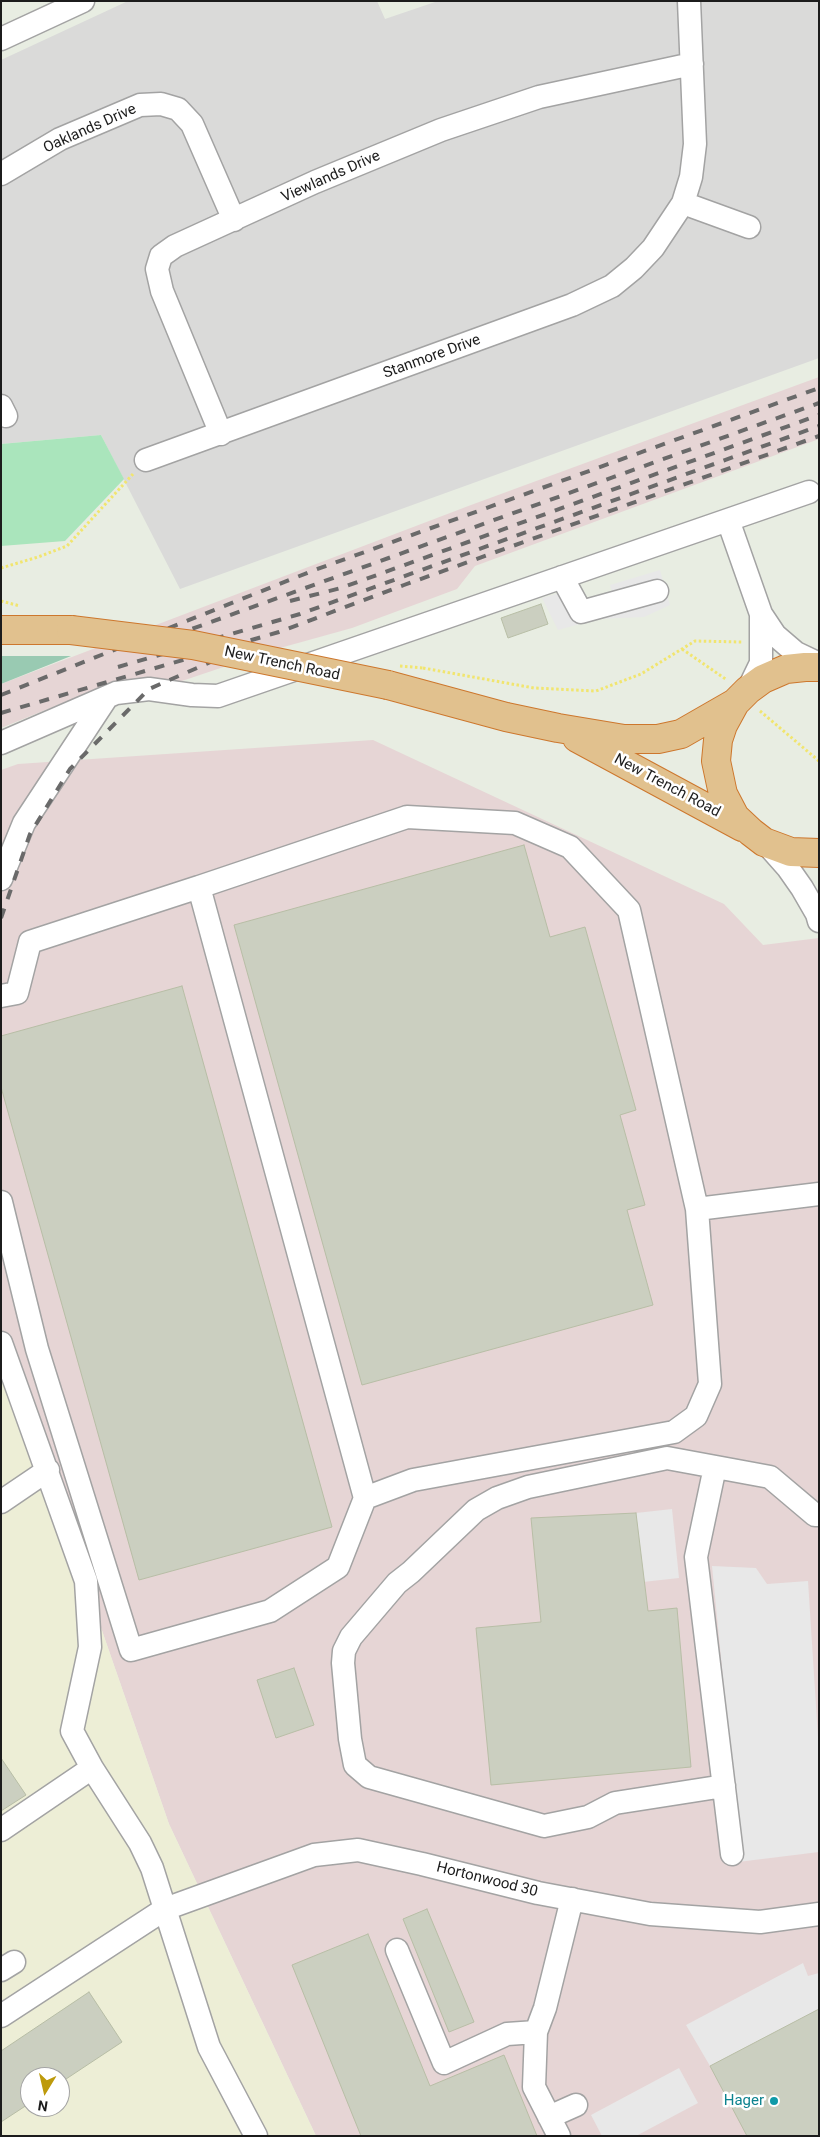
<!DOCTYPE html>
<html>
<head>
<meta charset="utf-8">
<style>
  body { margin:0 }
  #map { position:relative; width:820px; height:2137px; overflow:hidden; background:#e8ede2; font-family:Roboto,sans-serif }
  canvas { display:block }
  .frame { position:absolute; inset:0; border:2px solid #1c1c1c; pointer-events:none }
  .north { position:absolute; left:20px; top:2067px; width:50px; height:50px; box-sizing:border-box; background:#fff; border:1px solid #a4a4a4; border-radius:50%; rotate:189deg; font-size:14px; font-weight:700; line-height:20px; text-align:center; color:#1c1c1c }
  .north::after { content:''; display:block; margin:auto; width:18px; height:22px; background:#bd9a0b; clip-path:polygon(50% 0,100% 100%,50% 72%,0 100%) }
</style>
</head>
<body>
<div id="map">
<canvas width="820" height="2137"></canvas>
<div class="frame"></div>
<div class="north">N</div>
</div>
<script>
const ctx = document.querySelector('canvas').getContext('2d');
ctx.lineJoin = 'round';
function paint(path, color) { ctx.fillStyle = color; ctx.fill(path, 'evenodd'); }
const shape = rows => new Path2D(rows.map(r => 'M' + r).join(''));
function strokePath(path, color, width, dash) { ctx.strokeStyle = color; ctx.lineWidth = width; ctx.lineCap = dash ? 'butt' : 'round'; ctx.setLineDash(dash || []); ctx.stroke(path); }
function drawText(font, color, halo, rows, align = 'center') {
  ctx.font = font + ' Roboto,sans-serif'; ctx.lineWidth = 5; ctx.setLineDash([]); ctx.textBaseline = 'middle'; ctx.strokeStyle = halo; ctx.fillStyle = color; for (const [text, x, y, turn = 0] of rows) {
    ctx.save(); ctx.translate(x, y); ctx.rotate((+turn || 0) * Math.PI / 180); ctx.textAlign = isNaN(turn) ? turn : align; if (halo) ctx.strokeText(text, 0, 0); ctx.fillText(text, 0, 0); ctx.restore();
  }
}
paint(shape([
  [128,1,377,1,385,19,438,1,819,1,819,358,180,589,101,435,1,444,1,60]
]), '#dadad9');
paint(shape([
  [819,377,819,439,475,566,457,589,352,628,280,648,179,682,147,678,120,683,85,694,1,728,1,684,471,505],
  [373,740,724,904,763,945,819,938,819,2136,316,2136,169,1824,1,1339,1,770,18,764]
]), '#e6d5d5');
paint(shape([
  [1,1339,169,1824,316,2136,1,2136],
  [30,2077,60,2077,60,2107,30,2107]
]), '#edeed6');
paint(shape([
  [101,435,124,479,65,541,1,546,1,444]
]), '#aae5bc');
paint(shape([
  [1,656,71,656,1,684]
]), '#99cab2');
paint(shape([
  [660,570,670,605,644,617,598,619,558,630,542,598,577,588,589,602,613,595,610,585],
  [672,1509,679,1578,643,1582,636,1513],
  [712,1566,756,1568,767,1584,808,1581,819,1753,819,1852,738,1862,728,1729],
  [803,1963,808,1976,819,1973,819,2009,710,2066,686,2025],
  [679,2068,698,2103,636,2136,602,2136,591,2115]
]), '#e8e8e8');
const building = shape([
  [541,604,548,624,508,638,501,618,541,604],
  [524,845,550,937,585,927,636,1110,620,1115,645,1205,627,1210,653,1305,362,1385,234,925,524,845],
  [182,986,332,1527,139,1580,1,1087,1,1036,182,986],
  [636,1513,648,1611,677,1608,691,1767,491,1785,476,1628,541,1622,531,1518,636,1513],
  [294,1668,314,1725,276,1738,257,1680,294,1668],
  [1,1758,26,1795,1,1811,1,1758],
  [427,1909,474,2022,449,2032,403,1919,427,1909],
  [368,1934,430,2086,504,2055,537,2136,361,2136,292,1965,368,1934],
  [89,1992,122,2042,60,2083,60,2077,30,2077,30,2103,1,2122,1,2051,89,1992],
  [819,2009,819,2136,747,2136,710,2066,819,2009]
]);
paint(building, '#cbcfc0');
strokePath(building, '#b8bea6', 1);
const minor = shape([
  [1,39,83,1],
  [1,174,60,139,140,105,161,104,178,109,192,124,234,220],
  [683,203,749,227],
  [1,406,6,416],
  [221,434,162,291,157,269,161,256,175,246,315,182,441,130,539,97,692,64],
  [146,460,572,305,612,286,634,268,653,248,683,203,691,177,695,144,689,1],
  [728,520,761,614,775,635,796,653,819,664],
  [562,577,581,612,657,591],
  [748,690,761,663,761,614],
  [1,743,116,693,149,689,192,695,218,696,809,492],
  [407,817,515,823,570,847,629,910,697,1209,710,1384,696,1416,674,1432,413,1480,365,1498,199,887,407,817],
  [765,842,788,868,802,888,817,914,819,921],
  [1,879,24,823,107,697],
  [1,996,17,993,30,942,199,887],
  [1,1202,37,1349,131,1650,270,1611,338,1567,365,1498],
  [697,1209,819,1194],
  [1,1343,86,1581,90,1647,72,1731,92,1768,140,1843,152,1868,165,1909,314,1855,358,1850,422,1864,538,1893,650,1914,760,1922,819,1914],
  [715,1467,696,1557,732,1854],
  [1,1502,48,1470],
  [724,1786,615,1803,588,1817,544,1826,369,1777,355,1765,350,1739,343,1663,344,1651,351,1637,397,1583,411,1572,476,1510,497,1498,528,1487,667,1458,770,1477,815,1515,819,1515],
  [1,1830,92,1768],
  [397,1950,444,2063,507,2034,536,2032],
  [1,1970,14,1962],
  [1,2016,165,1909,209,2047,256,2136],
  [549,2117,576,2105],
  [559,2136,534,2087,536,2032,545,2008,572,1899]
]);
const highway = shape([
  [1,630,71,630],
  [819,667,805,667,786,669,763,679,748,690,735,703,723,725,718,740,716,761,723,794,735,817,751,832,764,842,791,852,819,853],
  [388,685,506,717,558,728,624,739,658,739,681,734,735,703],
  [577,738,742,827]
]);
strokePath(minor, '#a3a3a3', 25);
strokePath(highway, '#cd772d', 30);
strokePath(shape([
  [1,568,38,557,67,546,133,474],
  [1,601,20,606],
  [682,649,727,680],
  [423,668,534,688,596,691,641,674,695,641,742,642],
  [760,711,819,761]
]), '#f1e56f', 3, [2.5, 2.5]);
strokePath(minor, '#fff', 22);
strokePath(highway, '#e1c18e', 28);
strokePath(shape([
  [290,601,341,588,819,415],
  [136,649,819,403],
  [118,667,300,614,819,426],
  [1,695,312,571,819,388],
  [1,713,279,632,404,585,819,436],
  [1,918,30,834,70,769,149,689,238,650]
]), '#6a6a6a', 4, [10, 10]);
const highwayBridge = shape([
  [71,630,193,645,388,685]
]);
strokePath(highwayBridge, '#cd772d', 30, []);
strokePath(shape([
  [400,666,423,668]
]), '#f1e56f', 3, [2.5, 2.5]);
strokePath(highwayBridge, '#e1c18e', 28);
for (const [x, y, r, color] of [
  [774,2101,5,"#0f9aa8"]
]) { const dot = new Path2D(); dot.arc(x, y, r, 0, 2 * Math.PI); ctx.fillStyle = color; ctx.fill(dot); strokePath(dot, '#fff', 2); }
drawText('15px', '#1c1c1c', '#fff', [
  ["Oaklands Drive",90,129,-24],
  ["Viewlands Drive",331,177,-24],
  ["Stanmore Drive",432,357,-20],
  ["New Trench Road",282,664,12],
  ["New Trench Road",667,786,28],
  ["Hortonwood 30",487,1880,14]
]);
drawText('15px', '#0d838f', '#fff', [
  ["Hager",764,2101]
], 'right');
</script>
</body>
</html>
